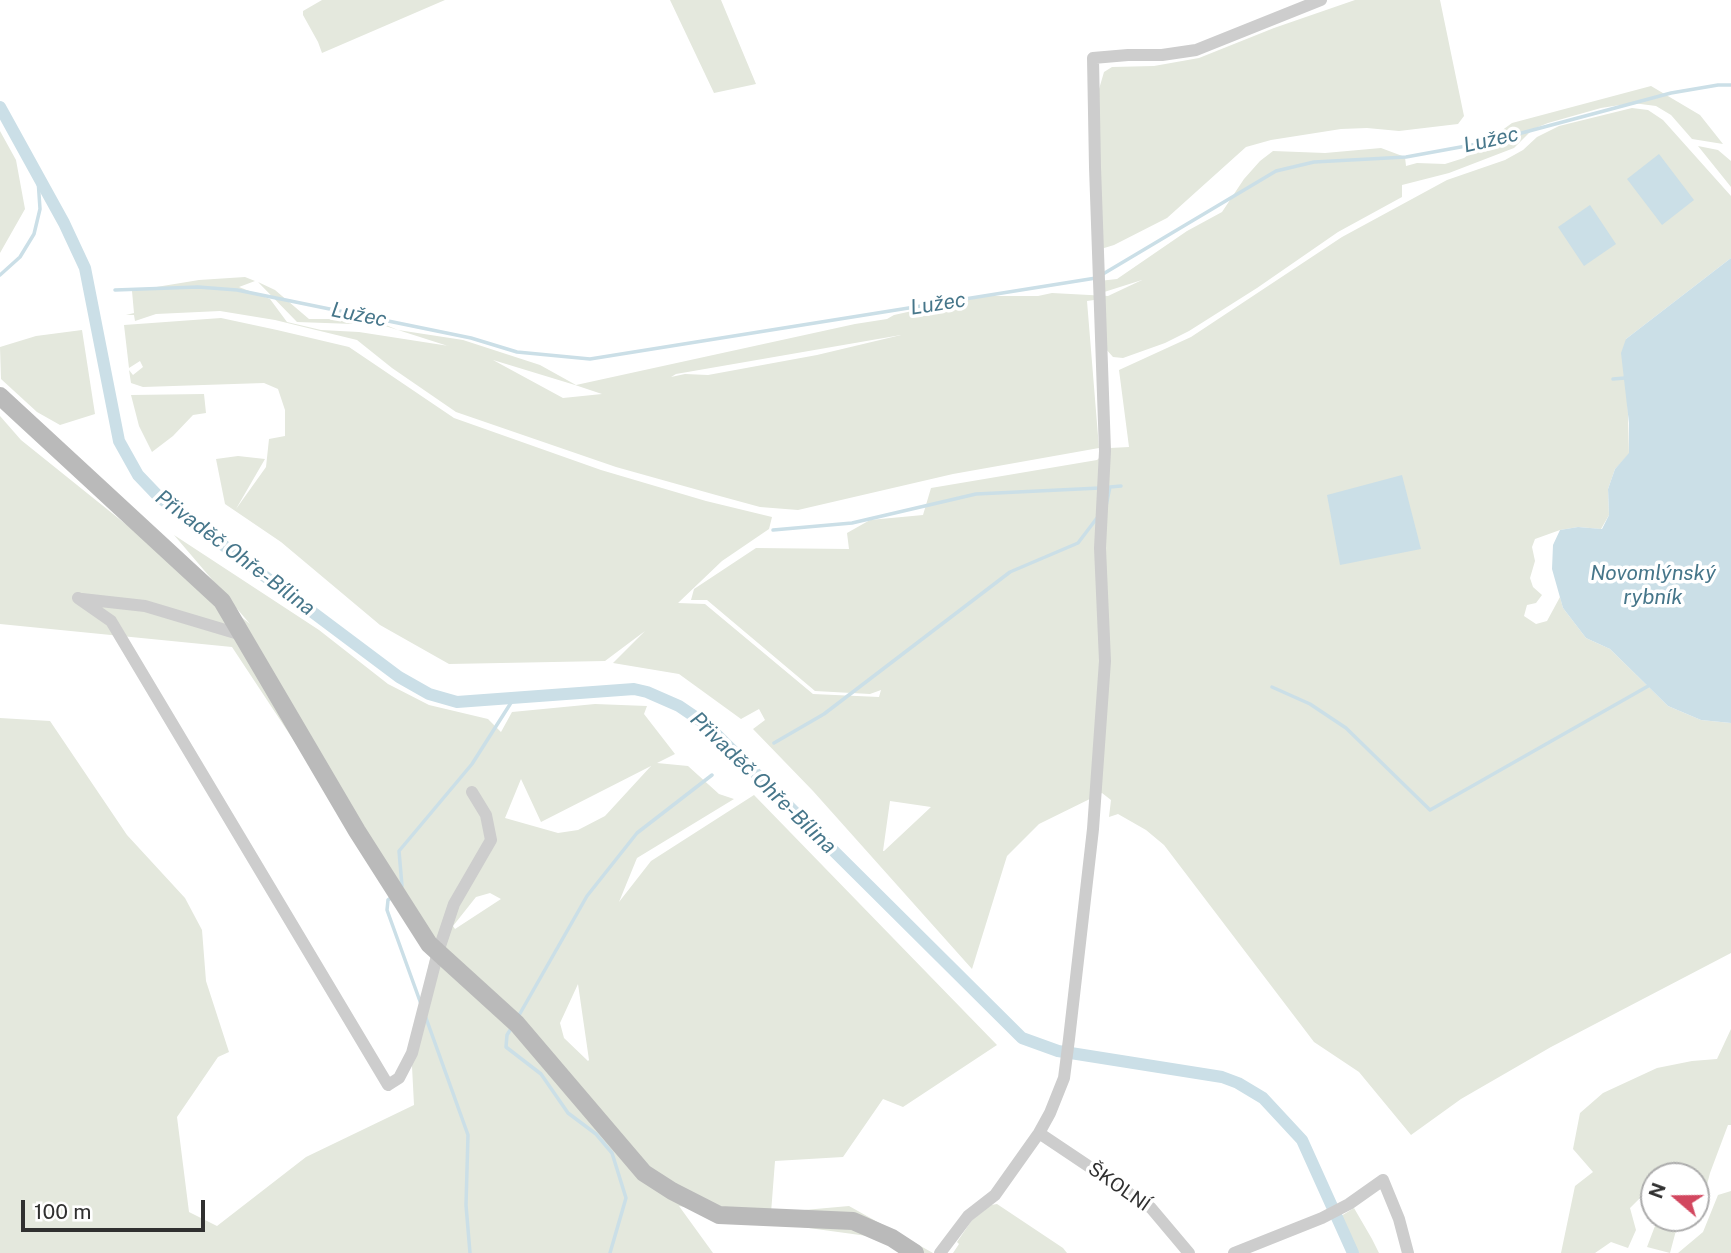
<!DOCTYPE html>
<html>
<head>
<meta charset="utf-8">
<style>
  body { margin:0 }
  #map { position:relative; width:1731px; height:1253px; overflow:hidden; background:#fff; font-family:"Public Sans",sans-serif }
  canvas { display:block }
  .north { position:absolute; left:1640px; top:1162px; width:70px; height:70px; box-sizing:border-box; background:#fff; border:2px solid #acacac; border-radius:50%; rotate:290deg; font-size:19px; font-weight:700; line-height:28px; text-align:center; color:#303030 }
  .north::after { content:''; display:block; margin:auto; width:24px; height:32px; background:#d2475f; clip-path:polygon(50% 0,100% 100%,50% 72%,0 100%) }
  .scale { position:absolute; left:21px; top:1200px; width:184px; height:32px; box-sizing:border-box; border:4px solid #303030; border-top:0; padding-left:9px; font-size:21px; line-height:24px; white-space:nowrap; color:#303030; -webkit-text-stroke:5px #fff; paint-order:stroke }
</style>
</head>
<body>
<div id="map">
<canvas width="1731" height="1253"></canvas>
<div class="north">N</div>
<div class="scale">100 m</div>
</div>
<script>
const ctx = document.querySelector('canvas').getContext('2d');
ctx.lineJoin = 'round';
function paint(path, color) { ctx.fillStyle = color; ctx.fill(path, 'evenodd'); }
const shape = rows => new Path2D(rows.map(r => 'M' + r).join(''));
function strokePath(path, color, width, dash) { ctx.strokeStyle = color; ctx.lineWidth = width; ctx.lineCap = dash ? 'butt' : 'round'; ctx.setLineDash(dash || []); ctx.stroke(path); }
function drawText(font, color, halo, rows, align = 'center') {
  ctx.font = font + ' "Public Sans",sans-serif'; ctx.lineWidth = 7; ctx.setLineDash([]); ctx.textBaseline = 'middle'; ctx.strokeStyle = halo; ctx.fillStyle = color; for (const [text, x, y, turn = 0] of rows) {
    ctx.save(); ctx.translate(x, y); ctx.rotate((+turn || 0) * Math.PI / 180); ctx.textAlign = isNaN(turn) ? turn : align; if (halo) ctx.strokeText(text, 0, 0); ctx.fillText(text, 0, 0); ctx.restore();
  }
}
paint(shape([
  [322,0,445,0,322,53,318,42,303,15,303,11],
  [670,0,721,0,756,84,714,93],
  [1355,0,1440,0,1464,116,1458,124,1399,131,1367,128,1341,129,1271,140,1246,147,1167,218,1114,245,1101,249,1097,96,1104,72,1112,67,1154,66,1199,58,1274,28],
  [1651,86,1700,115,1723,144,1692,139,1671,115,1656,106,1633,103,1601,108,1548,123,1533,129,1514,148,1449,173,1402,185,1402,197,1338,232,1257,288,1189,331,1165,343,1123,358,1113,357,1105,348,1101,299,1087,301,1099,448,953,474,798,510,760,507,716,495,616,467,456,412,392,368,357,340,275,320,220,311,156,314,135,321,134,315,126,315,134,313,132,291,199,280,245,277,255,281,239,287,270,299,287,322,321,330,359,332,449,346,448,346,398,330,382,325,297,322,258,282,275,290,309,319,371,319,398,330,463,340,540,365,576,385,855,324,887,319,894,315,980,296,1038,296,1052,293,1108,296,1142,280,1101,293,1099,281,1117,279,1187,231,1222,212,1244,179,1260,161,1273,151,1325,153,1381,148,1405,157,1406,166,1417,163,1445,164,1464,158,1512,123],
  [901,335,817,355,708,375,685,374,671,377,676,374],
  [493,360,575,385,602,394,563,398],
  [1632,108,1648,110,1663,120,1731,196,1731,258,1626,339,1629,454,1615,469,1608,489,1609,515,1601,529,1578,527,1560,530,1535,539,1532,547,1535,561,1530,578,1533,587,1542,595,1536,603,1527,605,1524,616,1536,624,1547,621,1560,597,1563,608,1586,638,1610,649,1668,706,1701,720,1731,723,1731,953,1551,1047,1461,1099,1411,1135,1359,1072,1314,1042,1164,845,1146,830,1118,814,1109,817,1111,800,1102,793,1039,824,1007,856,972,969,813,791,753,729,765,720,759,709,741,719,679,674,613,663,645,631,605,661,449,664,380,625,281,542,225,504,216,459,238,456,265,459,236,509,266,467,269,439,285,436,285,410,278,389,264,383,143,387,131,383,129,370,133,375,143,367,140,361,129,368,124,325,221,318,277,330,349,347,454,418,601,470,706,501,772,517,769,529,722,561,678,603,705,604,813,694,879,697,881,690,870,694,815,691,707,600,691,600,694,589,756,548,849,549,847,533,870,520,923,515,931,488,1097,460,1110,448,1129,447,1119,370,1191,337,1342,237,1447,180,1505,160,1523,150,1537,137,1559,126],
  [890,801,931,807,884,851,883,851],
  [0,131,16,160,25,209,0,253],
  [1698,146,1718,150,1731,161,1731,187],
  [82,330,95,414,60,425,37,412,1,379,0,347,36,336],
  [204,394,206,413,193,415,173,436,152,452,139,426,131,395],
  [0,416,21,440,250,624,174,535,319,630,388,684,429,705,488,719,501,732,512,712,595,704,647,706,644,714,675,754,657,763,688,766,719,794,734,799,637,858,619,902,651,861,754,795,997,1045,903,1107,883,1099,843,1157,775,1161,771,1213,849,1206,933,1253,903,1253,882,1238,772,1223,679,1206,713,1253,0,1253,0,718,50,721,127,835,185,898,202,930,206,981,229,1052,218,1057,177,1117,189,1212,217,1226,306,1157,414,1105,411,1047,432,950,232,647,0,624],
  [651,766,605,816,578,830,558,833,505,818,521,779,541,822],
  [490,893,501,899,455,929,453,926,476,897],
  [578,984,589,1060,588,1061,564,1038,560,1023],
  [1731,1029,1731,1125,1728,1125,1710,1173,1703,1200,1696,1206,1696,1176,1654,1176,1654,1198,1640,1198,1630,1208,1636,1230,1628,1248,1611,1242,1595,1253,1561,1253,1575,1186,1593,1172,1573,1149,1580,1113,1603,1093,1657,1068,1692,1061,1717,1059],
  [1731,1191,1731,1253,1678,1253,1703,1232,1718,1195],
  [997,1204,1063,1248,1067,1253,953,1253,959,1244,957,1242,972,1220,991,1205],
  [1354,1208,1372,1239,1379,1253,1359,1253,1341,1216],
  [1658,1218,1683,1218,1678,1223,1670,1253,1647,1247]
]), '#e4e8dd');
paint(shape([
  [1659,154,1694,200,1662,225,1627,179],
  [1590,205,1616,244,1584,266,1558,227],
  [1731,258,1731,723,1701,720,1668,706,1610,649,1586,638,1563,608,1552,569,1553,545,1560,530,1578,527,1602,529,1609,515,1608,489,1615,469,1629,453,1629,423,1621,353,1626,339],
  [1402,475,1421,549,1340,565,1327,495]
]), '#cbdfe7');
strokePath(shape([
  [1103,274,1276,171,1314,162,1406,157,1488,142,1671,93,1718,85,1731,85],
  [0,275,20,257,34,234,40,209,38,179],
  [115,290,198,287,237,290,471,338,517,352,590,359,1096,278],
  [1613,379,1625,378],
  [1106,506,1110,487,1121,486],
  [773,530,852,523,976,494,1100,488],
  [1272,687,1310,704,1346,728,1430,810,1650,685],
  [774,743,824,714,1010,572,1078,543,1097,518],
  [402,886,399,851,472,764,514,698],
  [392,897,388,900,387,910,421,1004],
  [518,1017,587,896,637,833,712,775],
  [426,1018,468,1135,466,1205,470,1253],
  [512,1027,507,1035,506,1047,541,1074,568,1113,596,1134,612,1153,626,1198,610,1253]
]), '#cbdfe7', 3.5);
strokePath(shape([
  [0,107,64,223,85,268,119,441,138,475,159,497,399,677,429,694,457,702,634,689,647,692,679,706,707,725,1022,1038,1058,1051,1222,1077,1238,1083,1263,1098,1302,1140,1353,1253]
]), '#cbdfe7', 12);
strokePath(shape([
  [78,598,111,621,388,1085,399,1078,412,1053,438,952,454,904,491,840,486,815,472,792],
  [82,599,145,606,242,635],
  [1039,1133,1151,1208,1189,1253],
  [940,1253,968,1216,995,1195,1039,1133,1050,1113,1064,1078,1069,1039,1093,829,1105,661,1100,548,1105,451,1095,167,1093,58,1128,55,1162,55,1196,50,1321,0],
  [1234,1253,1322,1218,1349,1204,1383,1180,1399,1219,1408,1253]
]), '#cdcdcd', 12);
strokePath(shape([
  [0,396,222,601,357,831,429,944,517,1024,644,1173,672,1191,719,1215,853,1221,892,1238,915,1253]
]), '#bababa', 18);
drawText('19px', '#303030', '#fff', [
  ["ŠKOLNÍ",1119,1187,35]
]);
drawText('italic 21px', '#46768a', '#fff', [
  ["Lužec",1491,140,-13],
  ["Lužec",938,304,-9],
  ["Lužec",359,315,11],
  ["Přivaděč Ohře-Bílina",235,553,37],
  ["Novomlýnský",1653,574],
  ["rybník",1653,598],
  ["Přivaděč Ohře-Bílina",763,783,44]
]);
</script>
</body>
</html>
